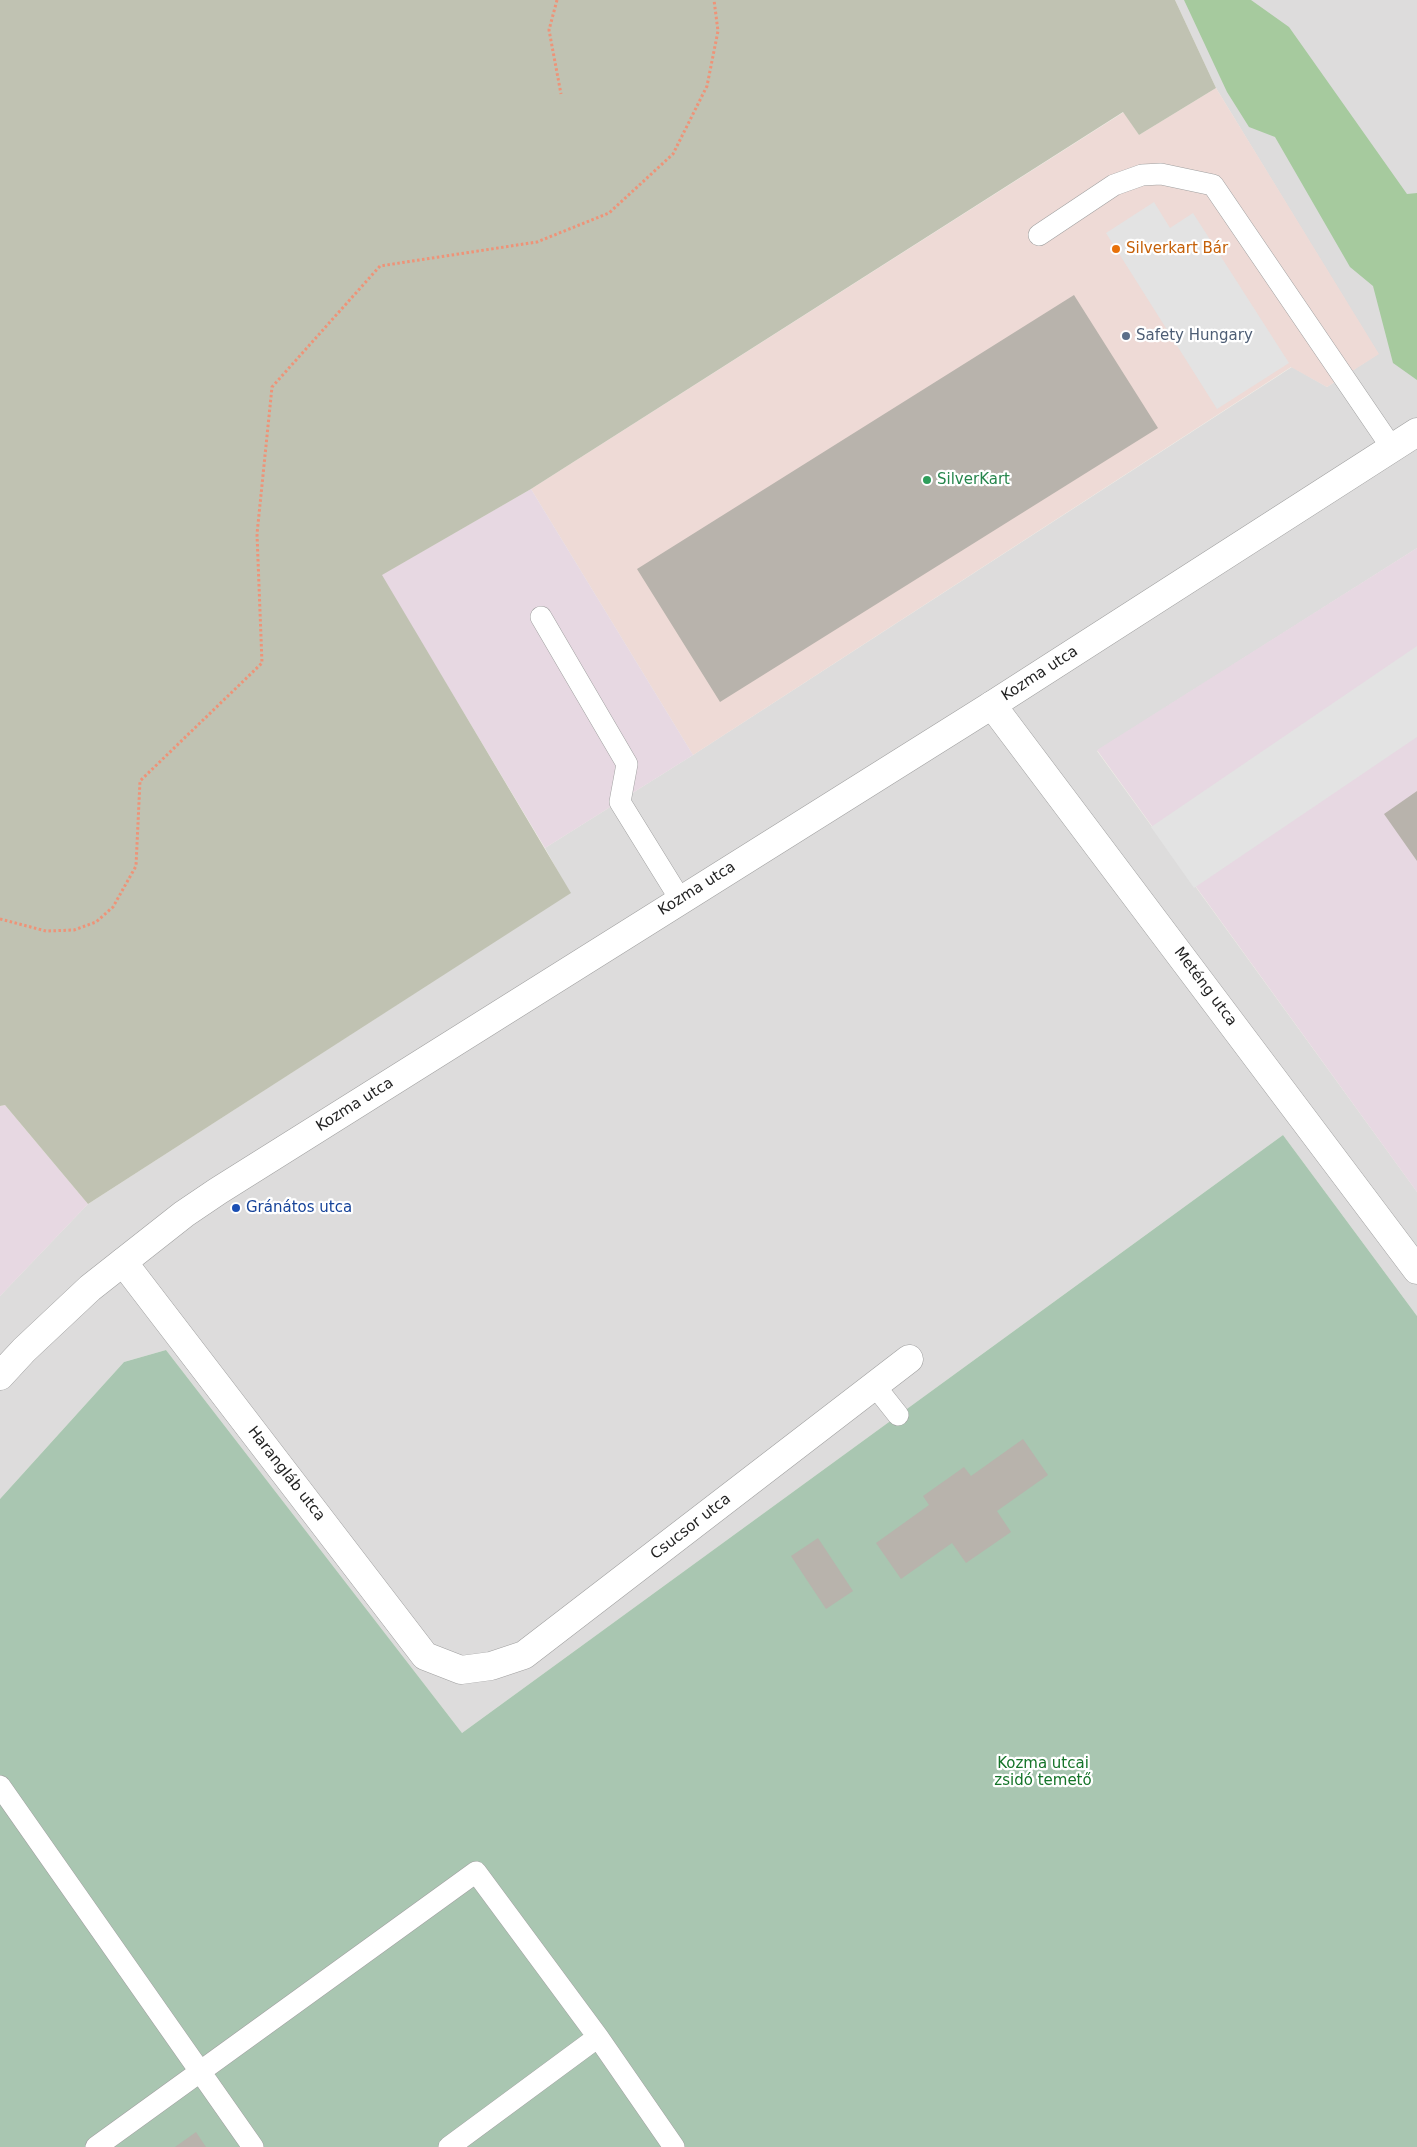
<!DOCTYPE html>
<html>
<head>
<meta charset="utf-8">
<style>
  body { margin:0 }
  canvas { display:block; background:#efede6 }
</style>
</head>
<body>
<canvas width="1417" height="2147"></canvas>
<script>
const ctx = document.querySelector('canvas').getContext('2d');
ctx.lineJoin = 'round';
function paint(path, color) { ctx.fillStyle = color; ctx.fill(path, 'evenodd'); }
const shape = rows => new Path2D(rows.map(r => 'M' + r).join(''));
function strokePath(path, color, width, dash) { ctx.strokeStyle = color; ctx.lineWidth = width; ctx.lineCap = dash ? 'butt' : 'round'; ctx.setLineDash(dash || []); ctx.stroke(path); }
function drawText(font, color, halo, rows, align = 'center') {
  ctx.font = font + ' "DejaVu Sans",sans-serif'; ctx.lineWidth = 4.5; ctx.setLineDash([]); ctx.textBaseline = 'middle'; ctx.strokeStyle = halo; ctx.fillStyle = color; for (const [text, x, y, turn = 0] of rows) {
    ctx.save(); ctx.translate(x, y); ctx.rotate((+turn || 0) * Math.PI / 180); ctx.textAlign = isNaN(turn) ? turn : align; if (halo) ctx.strokeText(text, 0, 0); ctx.fillText(text, 0, 0); ctx.restore();
  }
}
paint(shape([
  [1175,0,1417,0,1417,548,1097,751,1417,1192,1417,1316,1283,1135,462,1733,166,1350,124,1362,0,1499,0,1296,88,1204,570,893,545,848,693,755,1292,367,1327,387,1378,354,1216,88]
]), '#dddcdc');
paint(shape([
  [1216,88,1379,354,1327,387,1291,367,693,755,531,489,1124,112,1139,135]
]), '#eedad6');
paint(shape([
  [531,489,693,755,545,848,381,575],
  [1417,548,1417,1192,1097,750],
  [5,1105,88,1204,0,1296,0,1106]
]), '#e7d8e2');
paint(shape([
  [0,0,1175,0,1216,88,1139,135,1123,112,531,489,382,575,571,893,88,1204,5,1105,0,1106]
]), '#c0c2b2');
paint(shape([
  [1184,0,1251,0,1289,27,1407,194,1417,193,1417,380,1393,363,1373,286,1350,267,1275,137,1249,127,1227,92]
]), '#a6ca9e');
paint(shape([
  [1283,1135,1417,1316,1417,2147,0,2147,0,1499,124,1362,166,1350,462,1733]
]), '#a9c6b1');
paint(shape([
  [1154,202,1170,228,1193,213,1289,363,1217,409,1106,233],
  [1417,646,1417,737,1194,888,1151,827]
]), '#e3e3e3');
paint(shape([
  [1074,295,1158,428,720,702,637,569],
  [1417,791,1417,861,1384,814],
  [1023,1439,1048,1475,997,1511,1011,1532,966,1563,952,1543,901,1579,876,1543,929,1505,923,1496,964,1467,971,1476],
  [818,1538,853,1591,826,1609,791,1556],
  [196,2132,206,2147,175,2147]
]), '#b8b3ac');
const service = shape([
  [1039,235,1114,185,1142,175,1161,174,1213,185,1392,448],
  [541,617,627,764,620,802,680,899],
  [875,1386,898,1415],
  [0,1786,253,2147],
  [96,2147,476,1872,598,2037,674,2147],
  [449,2147,598,2037]
]);
const minor = shape([
  [992,705,1417,1270],
  [123,1262,425,1656,461,1670,491,1666,524,1655,909,1359]
]);
const tertiary = shape([
  [0,1376,24,1350,90,1288,184,1214,218,1191,992,705,1417,432]
]);
strokePath(service, '#a0a0a0', 22);
strokePath(minor, '#a0a0a0', 29);
strokePath(tertiary, '#a0a0a0', 29);
strokePath(shape([
  [557,0,549,30,561,94],
  [0,919,46,931,74,930,96,922,113,907,136,866,140,781,262,663,257,534,272,387,380,266,537,242,609,213,673,154,707,86,718,31,714,0]
]), '#ee9378', 3, [2.5, 2.5]);
strokePath(service, '#fff', 21);
strokePath(minor, '#fff', 28);
strokePath(tertiary, '#fff', 28);
for (const [x, y, r, color] of [
  [1116,249,5,"#e8710a"],
  [1126,336,5,"#5c6f8a"],
  [927,480,5,"#2e9e5b"],
  [236,1208,5,"#1a4fb4"]
]) { const dot = new Path2D(); dot.arc(x, y, r, 0, 2 * Math.PI); ctx.fillStyle = color; ctx.fill(dot); strokePath(dot, '#fff', 2); }
drawText('15px', '#c56008', '#fff', [
  ["Silverkart Bár",1126,249]
], 'left');
drawText('15px', '#4e5e75', '#fff', [
  ["Safety Hungary",1136,336]
], 'left');
drawText('15px', '#27864d', '#fff', [
  ["SilverKart",937,480]
], 'left');
drawText('15px', '#1f1f1f', '#fff', [
  ["Kozma utca",1040,674,-33],
  ["Kozma utca",697,889,-32],
  ["Meténg utca",1205,987,53],
  ["Kozma utca",355,1105,-32],
  ["Harangláb utca",286,1474,52],
  ["Csucsor utca",691,1527,-38]
]);
drawText('15px', '#164399', '#fff', [
  ["Gránátos utca",246,1208]
], 'left');
drawText('15px', '#157429', '#fff', [
  ["Kozma utcai",1043,1764],
  ["zsidó temető",1043,1781]
]);
</script>
</body>
</html>
